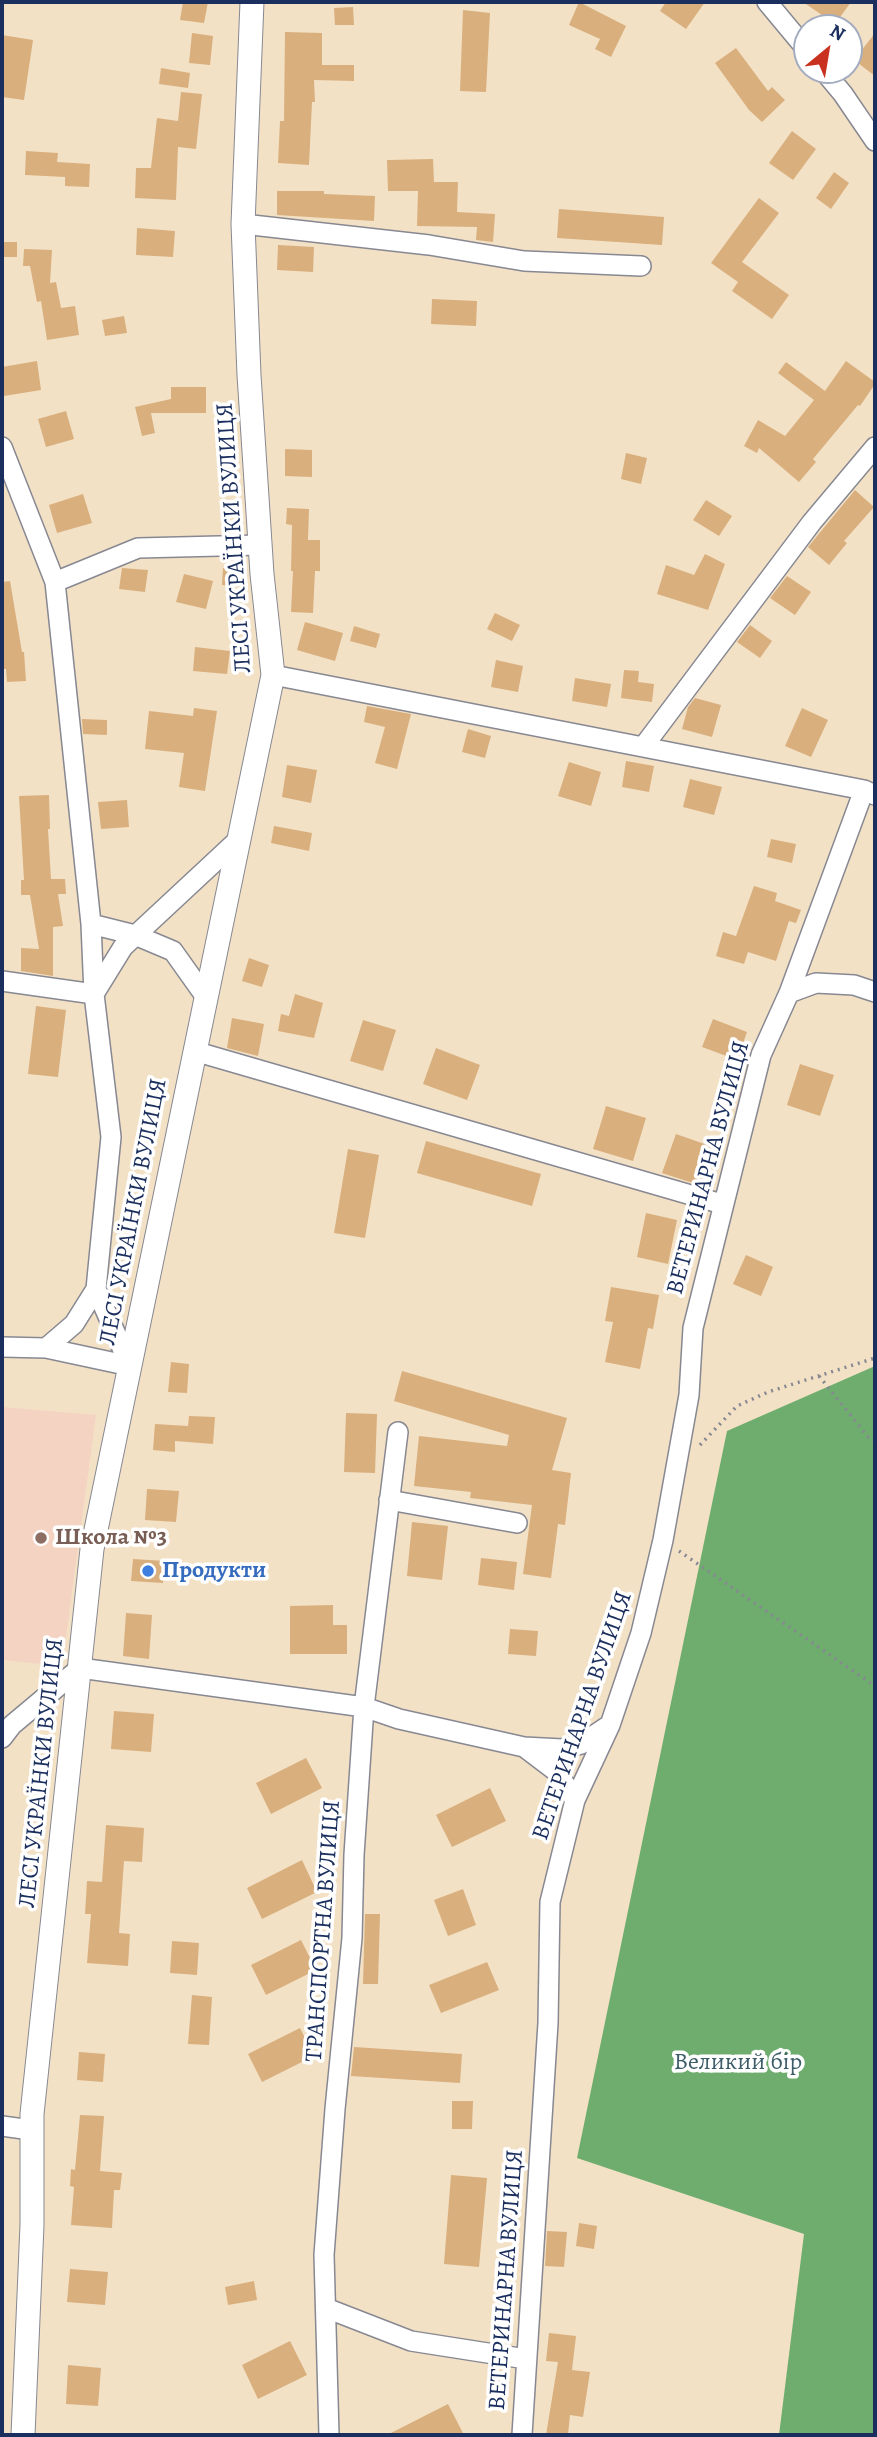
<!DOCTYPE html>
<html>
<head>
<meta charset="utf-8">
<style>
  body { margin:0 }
  #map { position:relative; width:877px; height:2437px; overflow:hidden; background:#f3e1c5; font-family:Alegreya,serif }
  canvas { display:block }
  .frame { position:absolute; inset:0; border:4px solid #1b2f5e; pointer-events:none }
  .north { position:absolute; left:793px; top:14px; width:70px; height:70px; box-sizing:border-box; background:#fff; border:2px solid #a4acbf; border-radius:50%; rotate:30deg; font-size:19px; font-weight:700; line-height:28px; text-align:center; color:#1b2f5e }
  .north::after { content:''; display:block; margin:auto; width:24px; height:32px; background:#c8321e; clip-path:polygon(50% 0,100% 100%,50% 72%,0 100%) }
</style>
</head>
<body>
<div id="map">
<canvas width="877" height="2437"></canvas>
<div class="frame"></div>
<div class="north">N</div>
</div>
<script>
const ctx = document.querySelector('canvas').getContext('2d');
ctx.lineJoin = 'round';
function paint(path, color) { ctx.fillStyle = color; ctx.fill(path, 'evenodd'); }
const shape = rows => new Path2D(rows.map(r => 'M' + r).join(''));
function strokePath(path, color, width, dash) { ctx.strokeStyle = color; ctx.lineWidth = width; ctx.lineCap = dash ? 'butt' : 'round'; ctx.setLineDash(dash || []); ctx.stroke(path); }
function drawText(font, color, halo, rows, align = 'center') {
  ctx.font = font + ' Alegreya,serif'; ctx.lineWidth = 7; ctx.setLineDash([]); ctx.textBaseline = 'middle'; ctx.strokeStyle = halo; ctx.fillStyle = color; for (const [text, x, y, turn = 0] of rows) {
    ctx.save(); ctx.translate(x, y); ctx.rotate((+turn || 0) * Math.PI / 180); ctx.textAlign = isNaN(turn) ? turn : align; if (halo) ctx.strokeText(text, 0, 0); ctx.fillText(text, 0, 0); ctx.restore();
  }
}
paint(shape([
  [2,1407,96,1415,62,1666,2,1660]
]), '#f5d3c2');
paint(shape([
  [875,1366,875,2435,779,2435,804,2234,577,2158,727,1431]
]), '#6ead6e');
paint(shape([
  [183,2,208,2,204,23,180,20],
  [579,2,626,26,611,57,595,49,600,39,569,25],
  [666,2,705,2,686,29,660,11],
  [803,2,851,2,835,24],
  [353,7,354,25,335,25,334,8],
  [463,10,490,13,486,92,460,91],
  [285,32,322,33,322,65,354,65,354,81,314,80,315,102,312,102,309,165,278,163,280,121,284,121],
  [192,33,213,36,210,65,189,63],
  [875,33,875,76,854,60],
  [2,35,33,40,24,100,2,97],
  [736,48,768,91,772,87,785,100,762,122,749,110,715,63],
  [161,68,190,73,188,88,159,84],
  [181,92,202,94,196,149,178,147,176,200,135,198,136,168,151,168,157,118,178,121],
  [792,131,816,149,793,180,769,163],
  [26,151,58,153,57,162,90,164,89,187,65,186,65,177,25,175],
  [433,159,434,182,458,182,457,212,495,214,493,242,476,240,477,227,417,226,418,191,388,191,387,160],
  [834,172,849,183,831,209,816,198],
  [277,191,324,191,324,194,375,196,374,221,277,215],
  [759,198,779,213,742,262,789,295,772,319,732,291,738,282,711,263],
  [559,209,664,217,662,245,557,238],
  [137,228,175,231,173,257,136,255],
  [2,242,17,242,17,257,2,257],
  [278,245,314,247,313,272,277,270],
  [24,249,52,250,50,283,56,282,61,308,75,306,79,335,47,340,41,301,37,302,30,266,23,266],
  [432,299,477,301,476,326,431,324],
  [124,316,127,333,105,336,102,320],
  [37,361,41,390,4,396,2,367],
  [846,361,875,382,875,384,860,406,858,405,813,459,816,462,799,482,759,448,757,453,744,446,758,420,785,436,814,400,778,373,786,362,825,391],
  [171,387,206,387,206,413,151,413,155,433,142,436,135,407,171,399],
  [66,411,74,439,46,447,38,419],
  [285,449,312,450,312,477,285,476],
  [626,453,647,458,641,484,621,479],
  [855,490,874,507,844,541,847,543,829,565,808,547],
  [83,494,92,523,57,533,49,505],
  [706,500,732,516,719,536,693,520],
  [287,508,309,509,308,540,320,540,320,571,315,571,313,613,291,612,293,571,291,571,292,525,286,524],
  [705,554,725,564,708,610,657,594,666,565,694,575],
  [122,568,148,570,145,592,119,589],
  [223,568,243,570,241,587,222,585],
  [184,574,213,581,206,609,176,602],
  [787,576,811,592,795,615,770,598],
  [10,581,22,652,24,652,26,681,7,682,6,669,2,669,2,582],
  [495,613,520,625,512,641,487,629],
  [305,622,343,633,335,661,297,650],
  [750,625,772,641,760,658,737,642],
  [354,626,380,634,376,648,350,641],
  [195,647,230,651,227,674,193,671],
  [496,660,523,666,518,692,491,687],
  [624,670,639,671,638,682,654,684,652,702,621,698],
  [575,678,611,684,607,707,572,701],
  [695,698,721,705,712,737,682,729,688,707],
  [367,706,411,714,397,769,375,763,385,727,364,722],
  [194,708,217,711,205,791,179,787,184,753,145,749,149,711,193,716],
  [802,708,828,720,811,757,785,746],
  [82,719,107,720,107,735,83,734],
  [468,729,491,736,485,758,462,752],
  [626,761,654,766,649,792,622,787],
  [569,762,601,772,591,806,558,796],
  [287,765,317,770,311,803,282,797],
  [690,779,722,787,714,815,683,807],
  [49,795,50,829,48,829,51,879,65,879,66,894,58,894,63,926,53,927,53,976,21,971,21,948,39,949,30,895,21,895,21,880,24,880,19,796],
  [127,800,129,827,101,829,98,802],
  [274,826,312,833,309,851,271,843],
  [771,839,796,844,792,863,767,857],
  [754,886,777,893,775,901,801,910,796,923,789,921,776,961,748,952,744,964,716,956,723,932,736,936],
  [249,958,269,965,262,987,242,981],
  [295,994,323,1003,314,1038,278,1031,281,1014,289,1016],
  [36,1006,66,1010,58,1077,28,1074],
  [232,1018,264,1024,258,1056,227,1048],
  [713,1019,747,1032,737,1060,702,1047],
  [363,1020,396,1030,383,1071,350,1061],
  [436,1048,480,1065,467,1100,423,1084],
  [800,1064,834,1075,820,1116,787,1105],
  [606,1106,646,1118,633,1161,593,1149],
  [676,1134,713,1147,699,1185,662,1173],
  [426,1141,541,1174,532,1206,417,1173],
  [348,1149,379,1155,365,1238,334,1233],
  [646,1213,677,1220,668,1264,637,1257],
  [746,1255,773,1267,761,1296,733,1284],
  [611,1287,659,1295,653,1329,648,1328,640,1369,605,1362,613,1322,605,1321],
  [171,1362,189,1364,187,1393,168,1392],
  [402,1371,567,1418,552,1470,571,1473,565,1525,558,1524,551,1578,523,1574,532,1505,470,1498,471,1492,414,1486,419,1436,507,1446,509,1435,394,1401],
  [346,1413,377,1414,375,1473,344,1472],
  [189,1416,215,1417,213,1444,175,1441,175,1452,153,1450,155,1424,188,1426],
  [147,1489,179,1491,176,1522,145,1520],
  [412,1522,448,1526,442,1580,407,1576],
  [481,1558,517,1562,514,1590,478,1585],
  [133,1559,165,1561,163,1583,131,1581],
  [333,1605,333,1625,347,1625,347,1654,290,1654,290,1606],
  [126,1613,152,1615,149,1659,123,1656],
  [510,1629,538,1631,536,1656,508,1654],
  [114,1711,154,1714,151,1752,111,1749],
  [306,1758,322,1788,271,1814,256,1783],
  [490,1788,506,1821,452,1847,436,1815],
  [106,1825,144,1828,142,1862,124,1861,119,1933,130,1934,128,1966,87,1963,91,1914,85,1914,87,1881,102,1882],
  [302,1860,317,1892,262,1919,247,1888],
  [463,1889,476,1925,448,1936,434,1900],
  [365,1914,380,1914,378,1984,363,1984],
  [301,1940,316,1970,266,1995,251,1965],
  [172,1941,199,1943,197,1975,170,1973],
  [487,1962,499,1990,441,2013,429,1985],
  [192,1995,212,1997,209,2045,188,2044],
  [300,2028,314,2056,262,2082,248,2054],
  [354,2047,462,2054,460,2083,351,2076],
  [79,2052,105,2054,103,2082,77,2080],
  [452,2101,473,2101,472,2129,452,2129],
  [80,2115,104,2116,100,2171,122,2173,120,2190,114,2190,112,2228,71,2225,74,2187,70,2186,71,2169,75,2170],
  [451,2175,487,2178,479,2267,444,2264],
  [579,2223,597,2226,594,2249,576,2246],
  [547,2231,567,2232,564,2267,545,2266],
  [70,2269,108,2272,105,2305,67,2302],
  [254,2281,257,2300,228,2305,225,2287],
  [549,2333,576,2336,572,2370,590,2372,583,2417,570,2415,568,2435,546,2435,558,2362,546,2361],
  [290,2341,307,2375,258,2399,242,2365],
  [68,2365,101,2368,98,2406,66,2404],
  [448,2404,464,2435,387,2435]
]), '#d9af7e');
const minor = shape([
  [767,2,807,50],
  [823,70,843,94,875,141],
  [243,224,429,245,524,261,641,266],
  [2,447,55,582,91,924,94,994,111,1137,96,1289,130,1366],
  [55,582,138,548,260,545],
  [273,675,864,790,875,795],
  [643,747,812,522,875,447],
  [91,924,135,935,173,951,205,996],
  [2,981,94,994,123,947,239,839],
  [789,993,816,983,854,985,875,992],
  [194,1051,722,1204],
  [2,1347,46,1348,130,1366],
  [46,1348,74,1324,96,1289],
  [389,1500,517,1523],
  [2,1738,12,1725,80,1668,364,1707,399,1719,524,1747,557,1772,575,1800],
  [524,1747,562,1749,581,1744,608,1726],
  [2,2126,31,2130],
  [326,2308,411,2341,526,2359],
  [329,2435,324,2255,335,2109,352,1938,354,1855,364,1707,398,1432],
  [522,2435,548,2023,550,1902,575,1800,610,1725,641,1633,663,1540,689,1395,693,1328,761,1055,789,993,864,790]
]);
const tertiary = shape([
  [23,2435,32,2225,32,2114,92,1549,273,675,262,574,249,375,243,224,252,2]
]);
strokePath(minor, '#878892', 22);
strokePath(tertiary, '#878892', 25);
strokePath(shape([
  [819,1376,868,1437,875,1441],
  [700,1445,737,1406,768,1392,875,1358],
  [679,1551,875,1686]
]), '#878892', 3.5, [2, 5]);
strokePath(minor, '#fff', 19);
strokePath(tertiary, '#fff', 23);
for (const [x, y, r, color] of [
  [41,1538,7,"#8d6e63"],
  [148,1571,7,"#3f7fe0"]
]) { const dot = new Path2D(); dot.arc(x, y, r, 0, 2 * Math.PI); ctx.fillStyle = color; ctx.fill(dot); strokePath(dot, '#fff', 2.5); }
drawText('24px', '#1b2f5e', '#fff', [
  ["ЛЕСІ УКРАЇНКИ ВУЛИЦЯ",235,538,-94],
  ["ВЕТЕРИНАРНА ВУЛИЦЯ",709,1168,-75],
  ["ЛЕСІ УКРАЇНКИ ВУЛИЦЯ",134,1212,-79],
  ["ВЕТЕРИНАРНА ВУЛИЦЯ",583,1716,-71],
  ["ЛЕСІ УКРАЇНКИ ВУЛИЦЯ",42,1773,-84],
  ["ТРАНСПОРТНА ВУЛИЦЯ",324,1931,-86],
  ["ВЕТЕРИНАРНА ВУЛИЦЯ",507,2280,-86]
]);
drawText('bold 24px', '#785e54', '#fff', [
  ["Школа №3",55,1538]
], 'left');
drawText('bold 24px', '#366cbe', '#fff', [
  ["Продукти",162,1571]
], 'left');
drawText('24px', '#3c5d68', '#fff', [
  ["Великий бір",738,2063]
]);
</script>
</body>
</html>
